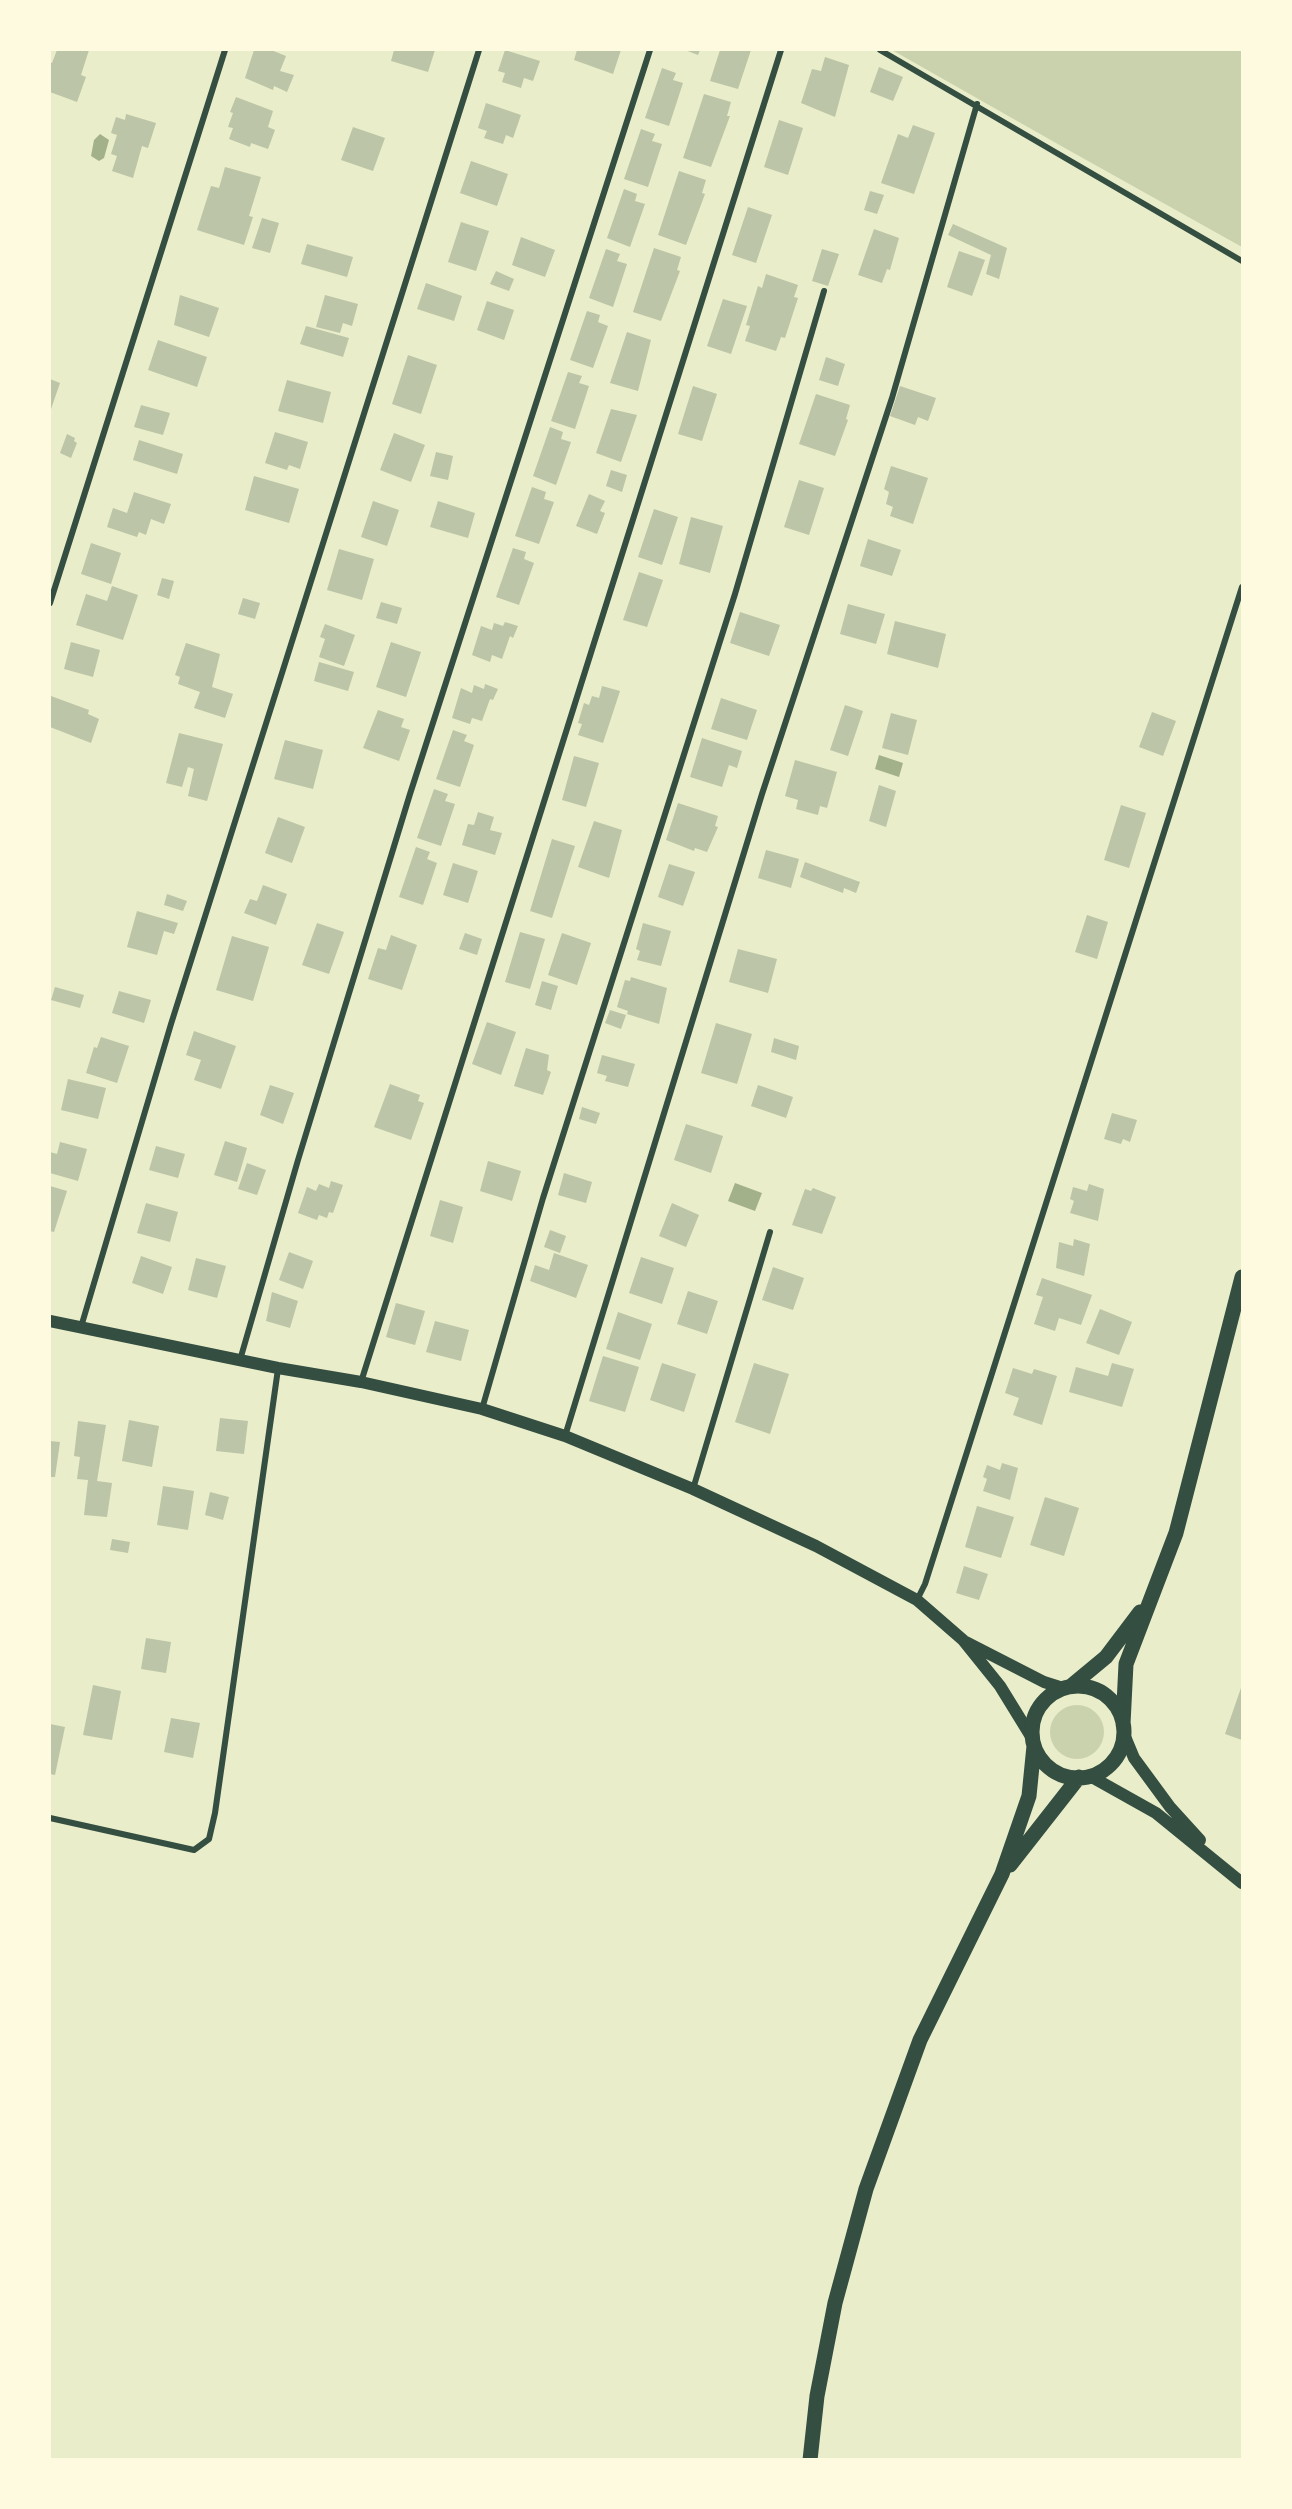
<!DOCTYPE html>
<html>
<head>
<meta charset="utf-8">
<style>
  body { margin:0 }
  #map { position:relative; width:1292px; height:2509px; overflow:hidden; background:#e9edc9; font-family:"Roboto Condensed",sans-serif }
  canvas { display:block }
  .frame { position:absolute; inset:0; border:51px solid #fefae0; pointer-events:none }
</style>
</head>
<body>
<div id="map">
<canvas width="1292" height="2509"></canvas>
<div class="frame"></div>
</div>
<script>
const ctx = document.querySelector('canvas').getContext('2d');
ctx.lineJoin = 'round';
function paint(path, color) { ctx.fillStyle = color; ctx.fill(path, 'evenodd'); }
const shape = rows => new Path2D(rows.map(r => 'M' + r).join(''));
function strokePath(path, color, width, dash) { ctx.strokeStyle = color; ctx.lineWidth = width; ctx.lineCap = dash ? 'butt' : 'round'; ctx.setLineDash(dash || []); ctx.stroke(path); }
paint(shape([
  [892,50,1242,50,1242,247,1063,147],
  '1050 1732a27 27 0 1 1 54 0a27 27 0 1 1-54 0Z'
]), '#cad2ad');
paint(shape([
  [100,134,109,140,104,158,99,161,91,156,94,140],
  [879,755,903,763,899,777,875,769],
  [735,1183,762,1193,755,1211,728,1201]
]), '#a3b18a');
paint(shape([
  [57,50,89,50,81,75,86,77,77,102,50,92,50,62,52,63],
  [254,50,271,50,286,56,280,71,294,75,287,92,274,86,273,90,245,78],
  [394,50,435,50,428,72,391,61],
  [505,50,540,61,533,81,524,78,521,88,502,82,505,73,498,71],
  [577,50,621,50,613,74,574,60],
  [685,50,700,50,698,55],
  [720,50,751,50,738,89,710,81],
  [825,57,849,65,835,117,801,103,812,69,821,71],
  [879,67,903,77,893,101,870,92],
  [662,68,676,73,673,80,683,83,669,126,645,118],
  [704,94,731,102,727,116,730,116,711,167,683,158],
  [236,97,273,111,268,127,275,130,268,149,251,143,250,147,229,139,233,128,228,127,233,113,230,112],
  [486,103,521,115,513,138,506,135,503,144,484,138,487,131,478,128],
  [126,114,156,123,148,148,142,146,133,178,112,171,117,156,111,154,117,135,111,133,116,117,125,120],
  [779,120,803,128,788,175,764,167],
  [913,125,935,133,914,194,881,183,898,134,908,138],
  [353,127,385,138,373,171,341,160],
  [641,129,655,134,652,141,662,144,648,187,624,179],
  [471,161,508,174,497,206,460,193],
  [225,167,261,177,249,216,253,217,244,245,197,230,211,186,219,188],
  [679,171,706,180,702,193,705,194,686,245,658,235],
  [624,189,637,194,635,201,645,204,630,247,607,238],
  [870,191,884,195,877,214,864,210],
  [748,207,772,215,756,263,732,255],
  [262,218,279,223,270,253,252,248],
  [461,222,489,231,476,271,448,262],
  [953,224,1007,248,999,279,986,274,991,255,948,235],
  [874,229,899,238,890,270,887,269,882,283,858,275],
  [521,237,555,250,545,277,512,265],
  [307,244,353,257,347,277,301,264],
  [654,248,681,257,677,270,680,271,661,321,633,312],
  [606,249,620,254,617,261,627,264,613,307,589,298],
  [822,249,839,254,828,286,812,281],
  [959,251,985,260,972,296,947,287],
  [496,271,514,279,509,291,490,284],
  [766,274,798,285,794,297,798,298,785,338,781,337,776,351,745,341,750,326,746,325,758,286,762,288],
  [426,283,462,296,454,321,417,309],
  [180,295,219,308,209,337,174,325],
  [325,295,358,304,352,326,343,323,340,333,316,327],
  [723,299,747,306,731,354,707,346],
  [487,301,514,310,504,340,477,330],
  [587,311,600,315,598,322,608,326,593,368,570,360],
  [306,326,349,338,343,357,300,344],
  [627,332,651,340,638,391,610,383],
  [158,340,207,357,197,387,148,370],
  [408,355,437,365,421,414,392,404],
  [826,357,845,364,838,386,819,380],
  [568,372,582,376,579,383,589,386,575,429,551,421],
  [50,379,60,383,50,412],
  [287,380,331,392,323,423,278,411],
  [693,386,717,394,702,441,678,434],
  [900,386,936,398,928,421,918,417,915,425,890,416],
  [816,394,850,405,846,419,848,420,835,456,799,444],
  [141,405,170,413,163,435,134,427],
  [611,409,637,415,621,462,596,453],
  [550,427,563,432,561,439,571,442,556,485,533,476],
  [275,432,308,442,300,469,289,465,287,470,265,463],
  [394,433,425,445,411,482,380,470],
  [67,434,75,438,74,441,77,443,71,458,60,453],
  [139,440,183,454,177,474,133,460],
  [436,452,453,456,448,480,430,476],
  [891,466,928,478,913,524,890,516,893,507,886,504,889,492,884,489],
  [611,470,627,475,622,492,606,486],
  [254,476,299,489,289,523,245,510],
  [799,480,824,488,809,535,784,527],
  [532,487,546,492,544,499,554,502,539,544,515,536],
  [134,492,171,504,164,524,151,519,146,535,139,532,137,537,107,527,113,508,127,513],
  [589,494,605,501,600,511,605,513,597,534,576,526],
  [373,501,399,510,387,546,361,537],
  [438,501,475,513,468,538,430,527],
  [654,509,678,517,662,565,638,557],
  [691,517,723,526,710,573,679,564],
  [868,539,901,550,892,576,860,566],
  [91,543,121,553,111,584,81,574],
  [513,548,526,552,524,559,534,563,519,605,496,597],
  [339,549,374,559,362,600,327,590],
  [639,572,663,580,647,627,623,620],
  [162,578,174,581,169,599,157,595],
  [112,586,138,595,123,640,76,625,86,594,107,601],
  [243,598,260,603,255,619,238,614],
  [381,602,402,608,397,624,376,618],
  [848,604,885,614,876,644,840,634],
  [740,612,780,625,769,656,730,643],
  [895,621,946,634,938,668,887,654],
  [505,622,518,626,513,638,510,636,502,659,492,655,490,662,472,655,481,626,492,630,494,623,503,626],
  [325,624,355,635,344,666,319,657,325,639,320,637],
  [71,642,100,650,93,677,64,669],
  [391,642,421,652,406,697,376,687],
  [186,643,220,654,212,687,233,694,225,718,194,708,200,692,178,684,180,677,175,675],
  [319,662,354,672,348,691,314,681],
  [485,684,498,689,493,700,490,699,482,721,472,718,470,724,452,718,461,688,472,693,474,685,484,689],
  [602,686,620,691,603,743,578,735,582,724,578,723,584,703,589,705,592,696,599,698],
  [51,696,89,710,88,714,99,719,91,743,50,727],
  [721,698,757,710,747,740,711,729],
  [845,705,863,711,848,756,830,750],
  [378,710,404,719,401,727,410,730,399,761,363,748],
  [1152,712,1176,721,1163,756,1139,747],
  [891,713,917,720,908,755,882,748],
  [453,730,467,735,464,741,474,745,460,787,436,779],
  [179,733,223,744,207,801,188,796,194,769,188,767,182,787,166,783],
  [702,738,742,751,737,768,729,765,722,787,690,777],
  [285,740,323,750,313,789,274,779],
  [574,756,599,763,586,807,562,800],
  [795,760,837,772,827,808,820,806,818,815,796,809,798,800,785,796],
  [879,785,896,791,886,827,869,821],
  [434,789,448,794,445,801,455,804,441,846,417,838],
  [678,803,718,816,715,826,718,827,707,852,695,848,694,851,666,840],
  [1121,805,1146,813,1129,868,1104,860],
  [478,812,494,817,490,830,502,833,495,855,462,845,468,824,474,825],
  [278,817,305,827,292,863,265,853],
  [594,821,622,830,609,878,578,867],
  [552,839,575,846,552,918,530,911],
  [416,847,430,852,427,859,437,863,423,905,399,897],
  [766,850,799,859,791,888,758,878],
  [805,862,860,882,856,893,844,888,843,893,800,877],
  [453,863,478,871,468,903,443,895],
  [669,864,695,872,683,906,658,897],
  [263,885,287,894,276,925,244,913,250,899,257,901],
  [167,894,187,901,183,911,164,905],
  [137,911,178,923,174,934,164,931,157,955,127,947],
  [1087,915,1108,922,1097,959,1075,952],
  [317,923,344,932,329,974,302,965],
  [643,923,671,931,661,966,637,960,640,951,636,949],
  [520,932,545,939,530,989,505,982],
  [465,933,482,939,477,955,459,949],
  [562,933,591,943,577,985,548,975],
  [391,935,417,945,402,990,368,979,378,948,386,950],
  [232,936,269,947,253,1001,216,990],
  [738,949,777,959,768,993,729,982],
  [631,977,667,988,659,1024,627,1014,628,1011,617,1007,625,980,630,981],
  [542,981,558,986,551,1010,535,1005],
  [55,987,84,995,80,1008,51,1000],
  [119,991,151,1000,144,1023,112,1013],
  [610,1010,626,1015,621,1029,605,1023],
  [487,1022,516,1032,501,1075,472,1064],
  [716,1023,752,1034,737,1084,701,1073],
  [194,1031,236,1046,221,1089,194,1080,201,1060,186,1055],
  [101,1037,129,1046,117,1083,86,1073,94,1047,97,1048],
  [774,1038,799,1046,796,1060,771,1052],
  [526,1048,549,1055,547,1070,551,1072,543,1095,514,1086],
  [602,1055,635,1064,628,1087,605,1081,607,1076,597,1073],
  [68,1079,106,1088,98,1119,61,1110],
  [390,1084,420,1095,418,1101,424,1103,411,1140,374,1127],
  [270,1085,294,1093,283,1124,260,1115],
  [758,1085,793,1097,786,1118,751,1106],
  [582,1107,600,1113,596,1124,579,1119],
  [1112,1113,1137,1120,1130,1142,1123,1139,1121,1144,1104,1139],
  [686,1124,723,1136,711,1173,674,1160],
  [225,1141,247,1148,237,1182,214,1175],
  [60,1142,87,1149,78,1181,50,1173,50,1152,57,1154],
  [156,1146,185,1154,178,1178,149,1170],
  [488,1161,521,1171,512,1201,480,1191],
  [247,1163,266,1170,257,1195,238,1189],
  [564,1173,592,1182,586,1203,558,1195],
  [331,1181,343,1185,333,1213,329,1212,327,1218,319,1215,317,1220,298,1213,307,1187,316,1191,319,1184,329,1188],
  [1089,1184,1104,1189,1098,1221,1070,1213,1074,1201,1070,1199,1073,1187,1087,1191],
  [50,1186,67,1191,54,1232,50,1231],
  [813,1188,836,1197,822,1234,792,1225,805,1189,811,1191],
  [440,1200,463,1207,453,1243,430,1236],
  [146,1203,178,1212,170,1242,137,1233],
  [672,1203,699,1215,686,1247,659,1236],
  [550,1230,566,1236,560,1253,544,1247],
  [1074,1239,1090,1244,1084,1276,1056,1268,1059,1242,1073,1246],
  [289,1252,313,1261,303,1289,279,1280],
  [554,1253,588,1265,576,1298,530,1281,535,1265,549,1270],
  [141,1256,172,1267,163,1294,132,1283],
  [641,1257,674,1268,662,1304,629,1293],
  [196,1258,226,1266,217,1298,188,1290],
  [773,1267,804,1278,793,1310,762,1300],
  [1042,1278,1092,1295,1081,1325,1059,1318,1055,1331,1034,1324,1043,1297,1036,1295],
  [688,1291,718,1301,707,1334,677,1324],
  [272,1292,298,1301,290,1328,266,1321],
  [396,1303,425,1311,415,1345,386,1337],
  [1100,1309,1132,1322,1119,1355,1086,1343],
  [618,1312,652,1324,640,1360,606,1349],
  [435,1321,469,1330,461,1361,426,1352],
  [603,1356,639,1367,625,1412,589,1401],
  [662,1363,696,1374,684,1412,650,1400],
  [754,1363,789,1374,770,1434,735,1422],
  [1112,1363,1134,1369,1122,1407,1069,1392,1076,1367,1108,1376],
  [1013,1368,1032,1374,1034,1369,1057,1376,1042,1425,1013,1415,1019,1398,1005,1393],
  [220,1418,248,1421,244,1454,216,1451],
  [129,1420,159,1426,152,1467,122,1461],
  [78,1421,106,1425,97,1481,112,1483,107,1517,84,1515,88,1480,77,1479,80,1457,74,1456],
  [50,1441,60,1442,55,1477,50,1477],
  [1002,1463,1018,1468,1010,1500,983,1491,987,1479,983,1477,987,1465,1000,1470],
  [163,1486,194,1491,188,1530,157,1525],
  [210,1492,229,1497,223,1520,205,1515],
  [1045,1497,1079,1508,1064,1556,1030,1545],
  [977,1506,1014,1517,1001,1558,965,1547],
  [112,1539,130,1542,128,1553,110,1550],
  [964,1566,988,1574,979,1600,956,1593],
  [146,1638,171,1642,166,1673,141,1669],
  [93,1685,121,1691,112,1740,83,1735],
  [1242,1685,1242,1740,1225,1734],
  [171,1718,200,1723,193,1758,164,1752],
  [50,1724,65,1727,55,1775,50,1774]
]), '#bcc5a7');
strokePath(shape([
  [880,50,1242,261],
  [50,603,225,50],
  [81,1327,171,1024,479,50],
  [240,1360,298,1160,410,794,650,50],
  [361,1382,781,50],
  [482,1409,543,1198,735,594,824,291],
  [565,1436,762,794,892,398,977,104],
  [693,1489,770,1232],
  [917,1600,925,1584,1242,587],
  [50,1818,194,1850,209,1839,215,1813,278,1369]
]), '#344e41', 6);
strokePath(shape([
  [50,1321,278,1368,361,1382,482,1409,565,1436,693,1489,816,1546,917,1600,963,1640,1000,1686,1032,1738],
  [966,1642,1044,1682,1063,1688],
  [1124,1734,1134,1758,1170,1807,1200,1840],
  [1090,1776,1156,1813,1242,1883]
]), '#344e41', 12);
strokePath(shape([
  [1071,1686,1106,1657,1140,1612],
  '1032 1732a46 46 0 1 1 92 0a46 46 0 1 1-92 0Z',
  [1123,1724,1126,1664,1176,1533,1242,1277],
  [1010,1865,1079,1777],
  [810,2460,817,2396,835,2303,866,2189,920,2040,1002,1874,1029,1796,1034,1746]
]), '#344e41', 15);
</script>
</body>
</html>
